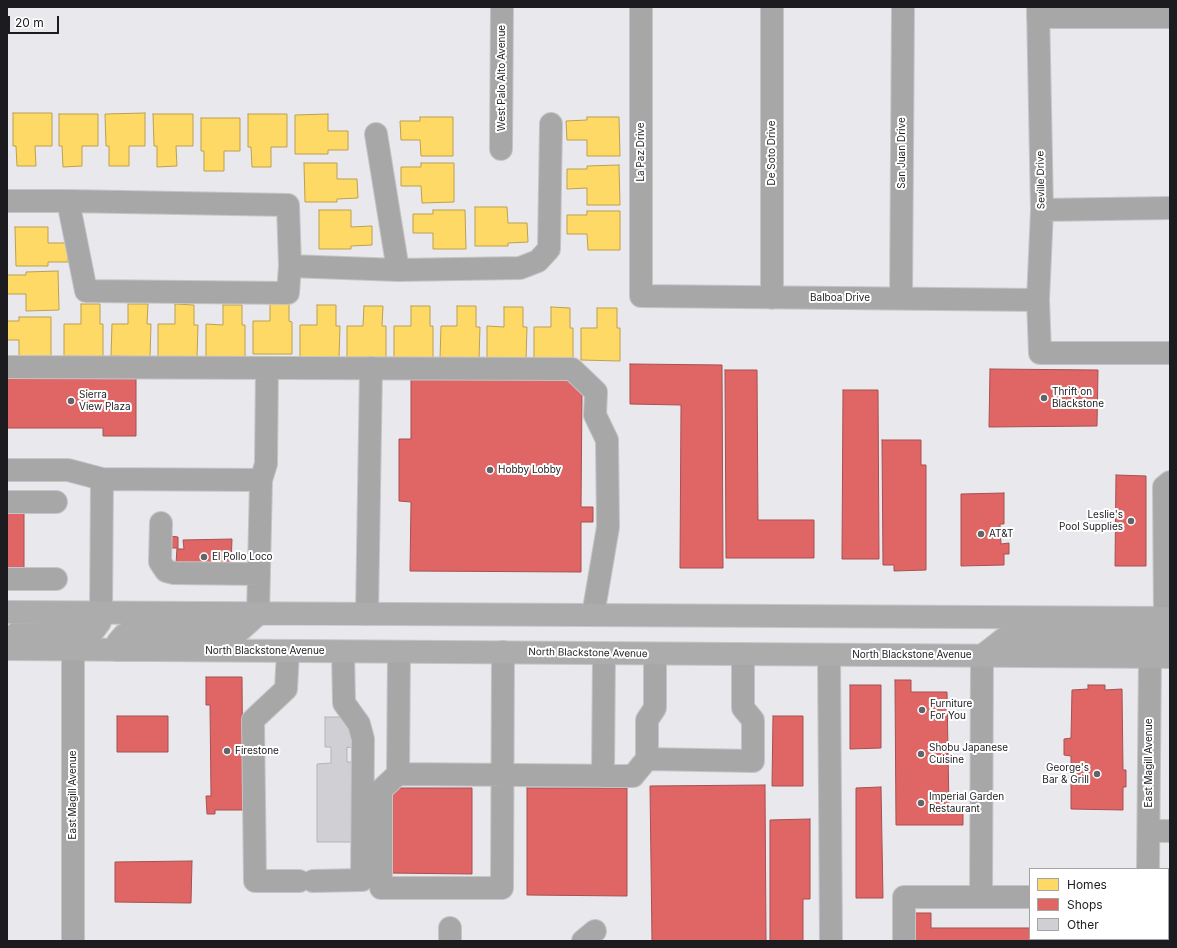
<!DOCTYPE html>
<html>
<head>
<meta charset="utf-8">
<style>
  body { margin:0 }
  #map { position:relative; width:1177px; height:948px; overflow:hidden; background:#e9e8ed; font-family:Inter,sans-serif }
  canvas { display:block }
  .frame { position:absolute; inset:0; border:8px solid #1c1b1f; pointer-events:none }
  .legend { position:absolute; left:1029px; top:868px; width:140px; height:72px; box-sizing:border-box; background:#fff; border:1px solid #a4a4a5; margin:0; padding:5px 7px; list-style:none; font-size:12px; color:#1c1b1f }
  .legend li { display:flex; align-items:center; gap:8px; height:20px }
  .legend b { width:20px; border:1px solid #a4a4a5 }
  .scale { position:absolute; left:8px; top:16px; width:51px; height:18px; box-sizing:border-box; border:2px solid #1c1b1f; border-top:0; padding-left:5px; font-size:12px; line-height:14px; white-space:nowrap; color:#1c1b1f; -webkit-text-stroke:3px #fff; paint-order:stroke }
</style>
</head>
<body>
<div id="map">
<canvas width="1177" height="948"></canvas>
<div class="frame"></div>
<ul class="legend">
<li><b style="height:11px;background:#ffd966"></b>Homes</li>
<li><b style="height:11px;background:#e06666"></b>Shops</li>
<li><b style="height:11px;background:#d0cfd3"></b>Other</li>
</ul>
<div class="scale">20 m</div>
</div>
<script>
const ctx = document.querySelector('canvas').getContext('2d');
ctx.lineJoin = 'round';
function paint(path, color) { ctx.fillStyle = color; ctx.fill(path, 'evenodd'); }
const shape = rows => new Path2D(rows.map(r => 'M' + r).join(''));
function strokePath(path, color, width, dash) { ctx.strokeStyle = color; ctx.lineWidth = width; ctx.lineCap = dash ? 'butt' : 'round'; ctx.setLineDash(dash || []); ctx.stroke(path); }
function drawText(font, color, halo, rows, align = 'center') {
  ctx.font = font + ' Inter,sans-serif'; ctx.lineWidth = 4; ctx.setLineDash([]); ctx.textBaseline = 'middle'; ctx.strokeStyle = halo; ctx.fillStyle = color; for (const [text, x, y, turn = 0] of rows) {
    ctx.save(); ctx.translate(x, y); ctx.rotate((+turn || 0) * Math.PI / 180); ctx.textAlign = isNaN(turn) ? turn : align; if (halo) ctx.strokeText(text, 0, 0); ctx.fillText(text, 0, 0); ctx.restore();
  }
}
const homes = shape([
  [13,113,52,113,52,146,35,146,36,166,17,166,16,146,13,146,13,113],
  [145,113,145,146,129,146,129,166,109,166,109,146,106,146,105,114,145,113],
  [59,114,98,114,98,146,82,146,82,166,63,167,62,146,59,146,59,114],
  [153,114,193,114,193,146,176,146,177,166,157,167,157,146,154,146,153,114],
  [248,114,287,114,287,147,271,147,271,167,252,167,251,147,248,147,248,114],
  [328,114,328,131,348,131,348,150,328,150,328,154,295,154,295,115,328,114],
  [420,117,453,117,453,156,421,156,420,140,401,140,400,121,420,121,420,117],
  [587,117,619,117,620,156,587,156,587,140,567,140,566,121,587,120,587,117],
  [201,118,240,118,240,151,224,151,224,171,204,171,204,151,201,151,201,118],
  [304,163,337,163,337,179,357,179,358,198,337,199,337,202,305,202,304,163],
  [421,163,454,163,454,202,422,203,421,186,401,186,401,167,421,167,421,163],
  [619,165,620,205,587,205,587,188,567,189,567,169,587,169,587,166,619,165],
  [475,207,507,207,508,223,527,223,528,242,508,243,508,246,475,246,475,207],
  [319,210,351,210,351,227,372,226,372,245,351,246,351,249,319,249,319,210],
  [433,210,465,210,466,249,433,249,433,233,413,233,413,214,433,214,433,210],
  [587,211,620,211,620,250,588,250,587,234,567,234,567,215,587,215,587,211],
  [15,227,48,227,48,243,68,243,68,262,48,262,48,266,16,266,15,227],
  [58,271,59,310,26,311,26,294,7,294,7,275,26,275,26,272,58,271],
  [270,301,289,301,289,321,292,322,292,354,253,354,253,321,270,321,270,301],
  [81,304,100,304,100,324,103,324,103,357,64,356,64,324,81,324,81,304],
  [128,304,148,304,147,324,151,324,150,357,111,356,112,324,128,324,128,304],
  [175,304,194,305,194,325,198,325,197,357,158,357,158,324,175,324,175,304],
  [223,305,242,305,242,325,245,325,245,358,206,357,206,324,223,325,223,305],
  [317,305,336,305,336,326,340,326,339,358,300,358,300,325,317,325,317,305],
  [364,306,383,306,382,326,386,326,386,359,347,359,347,326,363,326,364,306],
  [411,306,430,306,430,326,433,326,433,359,394,359,394,326,411,326,411,306],
  [457,306,476,306,476,327,480,327,479,359,440,359,441,326,457,326,457,306],
  [504,307,523,307,523,327,527,327,526,360,487,359,487,326,504,327,504,307],
  [551,307,570,308,570,328,573,328,573,360,534,360,534,327,551,327,551,307],
  [597,308,617,308,617,328,620,328,620,361,581,360,581,328,597,328,597,308],
  [19,317,51,317,51,356,19,356,19,340,7,340,7,321,19,321,19,317]
]);
paint(homes, '#ffd966');
strokePath(homes, '#bba051', 1);
const shops = shape([
  [630,364,722,365,723,568,680,568,681,405,630,404,630,364],
  [990,369,1098,370,1097,426,989,427,990,369],
  [725,370,757,370,758,520,814,520,814,558,726,558,725,370],
  [411,373,565,376,582,391,581,507,593,507,593,522,581,522,581,572,410,571,411,502,399,501,399,439,411,439,411,373],
  [7,375,136,375,136,436,103,436,103,428,7,428,7,375],
  [843,390,878,390,879,559,842,559,843,390],
  [882,440,921,440,921,465,926,465,926,570,894,571,894,565,883,565,882,440],
  [1116,475,1146,476,1146,566,1115,566,1116,475],
  [1004,493,1004,524,1000,524,1001,544,1009,543,1009,554,1004,554,1004,565,961,566,961,494,1004,493],
  [7,505,24,506,24,568,7,568,7,505],
  [170,536,178,537,178,549,184,549,183,540,232,539,231,565,176,564,177,548,169,548,170,536],
  [206,677,242,677,243,810,215,810,215,814,207,814,206,796,211,796,210,705,206,705,206,677],
  [895,680,911,680,911,692,947,692,949,809,963,809,963,825,896,825,895,680],
  [850,685,881,685,881,748,850,749,850,685],
  [1088,685,1105,685,1105,690,1122,689,1123,770,1126,770,1126,787,1123,787,1123,810,1071,809,1071,756,1064,755,1064,739,1071,738,1072,690,1088,689,1088,685],
  [117,716,168,716,168,752,117,752,117,716],
  [773,716,803,716,803,786,772,786,773,716],
  [765,785,766,941,652,941,650,786,765,785],
  [881,787,883,898,856,898,856,788,881,787],
  [387,788,472,788,472,874,387,873,387,788],
  [527,788,627,788,627,896,527,895,527,788],
  [810,819,810,899,803,899,803,941,770,941,770,820,810,819],
  [192,861,191,903,115,902,115,862,192,861],
  [914,913,931,913,931,928,1030,928,1030,939,1032,939,1032,941,914,941,914,913]
]);
paint(shops, '#e06666');
strokePath(shops, '#a55051', 1);
const building = shape([
  [325,717,352,717,352,748,347,747,347,762,356,762,356,842,317,842,317,764,331,763,331,747,325,747,325,717]
]);
paint(building, '#d0cfd3');
strokePath(building, '#b4b4b7', 1);
const minor = shape([
  [641,7,641,296,1038,300],
  [772,7,772,298],
  [1038,7,1042,210,1038,300,1040,353,1170,353],
  [1038,17,1170,17],
  [376,134,398,270],
  [501,149,502,7],
  [7,201,68,201,288,205,290,266,288,293,86,291,68,201],
  [1042,210,1170,208],
  [290,266,398,270,520,268,538,261,549,249,551,124],
  [901,298,903,7],
  [7,367,572,369,596,392,595,415,607,440,608,527,593,615],
  [7,470,68,470,102,479,261,480,258,614],
  [261,480,266,464,267,368],
  [7,502,56,502],
  [161,523,160,562,166,571,174,573,259,574],
  [7,579,56,579],
  [101,613,102,479],
  [367,614,371,368],
  [1165,618,1164,487,1170,482],
  [288,651,286,689,253,720,255,881,299,881],
  [399,652,398,774,633,776,647,759,647,720,655,708,655,654],
  [829,655,831,941],
  [647,759,753,761,753,720,743,708,743,654],
  [398,774,381,790,381,888,502,888,503,652],
  [603,776,604,653],
  [1149,831,1170,831],
  [1148,869,1150,657],
  [313,881,362,880,363,739,359,724,344,703,343,652],
  [981,897,982,656],
  [1149,939,1149,941],
  [73,941,73,650],
  [450,941,450,928],
  [583,941,595,931],
  [904,941,904,897,1030,897]
]);
const major = shape([
  [7,612,1170,618],
  [7,642,19,631,87,631,94,630,100,622,101,613],
  [7,649,1170,657],
  [115,650,118,642,124,635,132,631,238,632,258,614],
  [982,656,1005,638,1127,638,1137,637,1153,630,1165,618],
  [1150,657,1152,648,1158,643,1170,639]
]);
strokePath(minor, '#c5c4c7', 24);
strokePath(major, '#c5c4c7', 24);
strokePath(minor, '#a8a7a8', 22);
strokePath(major, '#acacac', 22);
for (const [x, y, r, color] of [
  [1044,398,4,"#646367"],
  [71,401,4,"#646367"],
  [490,470,4,"#646367"],
  [1131,521,4,"#646367"],
  [981,534,4,"#646367"],
  [204,557,4,"#646367"],
  [922,710,4,"#646367"],
  [227,751,4,"#646367"],
  [921,754,4,"#646367"],
  [1097,774,4,"#646367"],
  [921,803,4,"#646367"]
]) { const dot = new Path2D(); dot.arc(x, y, r, 0, 2 * Math.PI); ctx.fillStyle = color; ctx.fill(dot); strokePath(dot, '#fff', 1.5); }
drawText('10px', '#1c1b1f', '#fff', [
  ["West Palo Alto Avenue",502,78,-90],
  ["La Paz Drive",641,152,-90],
  ["De Soto Drive",772,153,-90],
  ["San Juan Drive",902,153,-90],
  ["Seville Drive",1041,180,-91],
  ["Balboa Drive",840,298],
  ["North Blackstone Avenue",265,651],
  ["North Blackstone Avenue",588,653,1],
  ["North Blackstone Avenue",912,655],
  ["East Magill Avenue",1149,763,-90],
  ["East Magill Avenue",73,795,-90]
]);
drawText('10px', '#1c1b1f', '#fff', [
  ["Thrift on",1052,392],
  ["Blackstone",1052,404],
  ["Sierra",79,395],
  ["View Plaza",79,407],
  ["Hobby Lobby",498,470],
  ["Leslie's",1123,515,"right"],
  ["Pool Supplies",1123,527,"right"],
  ["AT&T",989,534],
  ["El Pollo Loco",212,557],
  ["Furniture",930,704],
  ["For You",930,716],
  ["Shobu Japanese",929,748],
  ["Cuisine",929,760],
  ["Firestone",235,751],
  ["George's",1089,768,"right"],
  ["Bar & Grill",1089,780,"right"],
  ["Imperial Garden",929,797],
  ["Restaurant",929,809]
], 'left');
</script>
</body>
</html>
